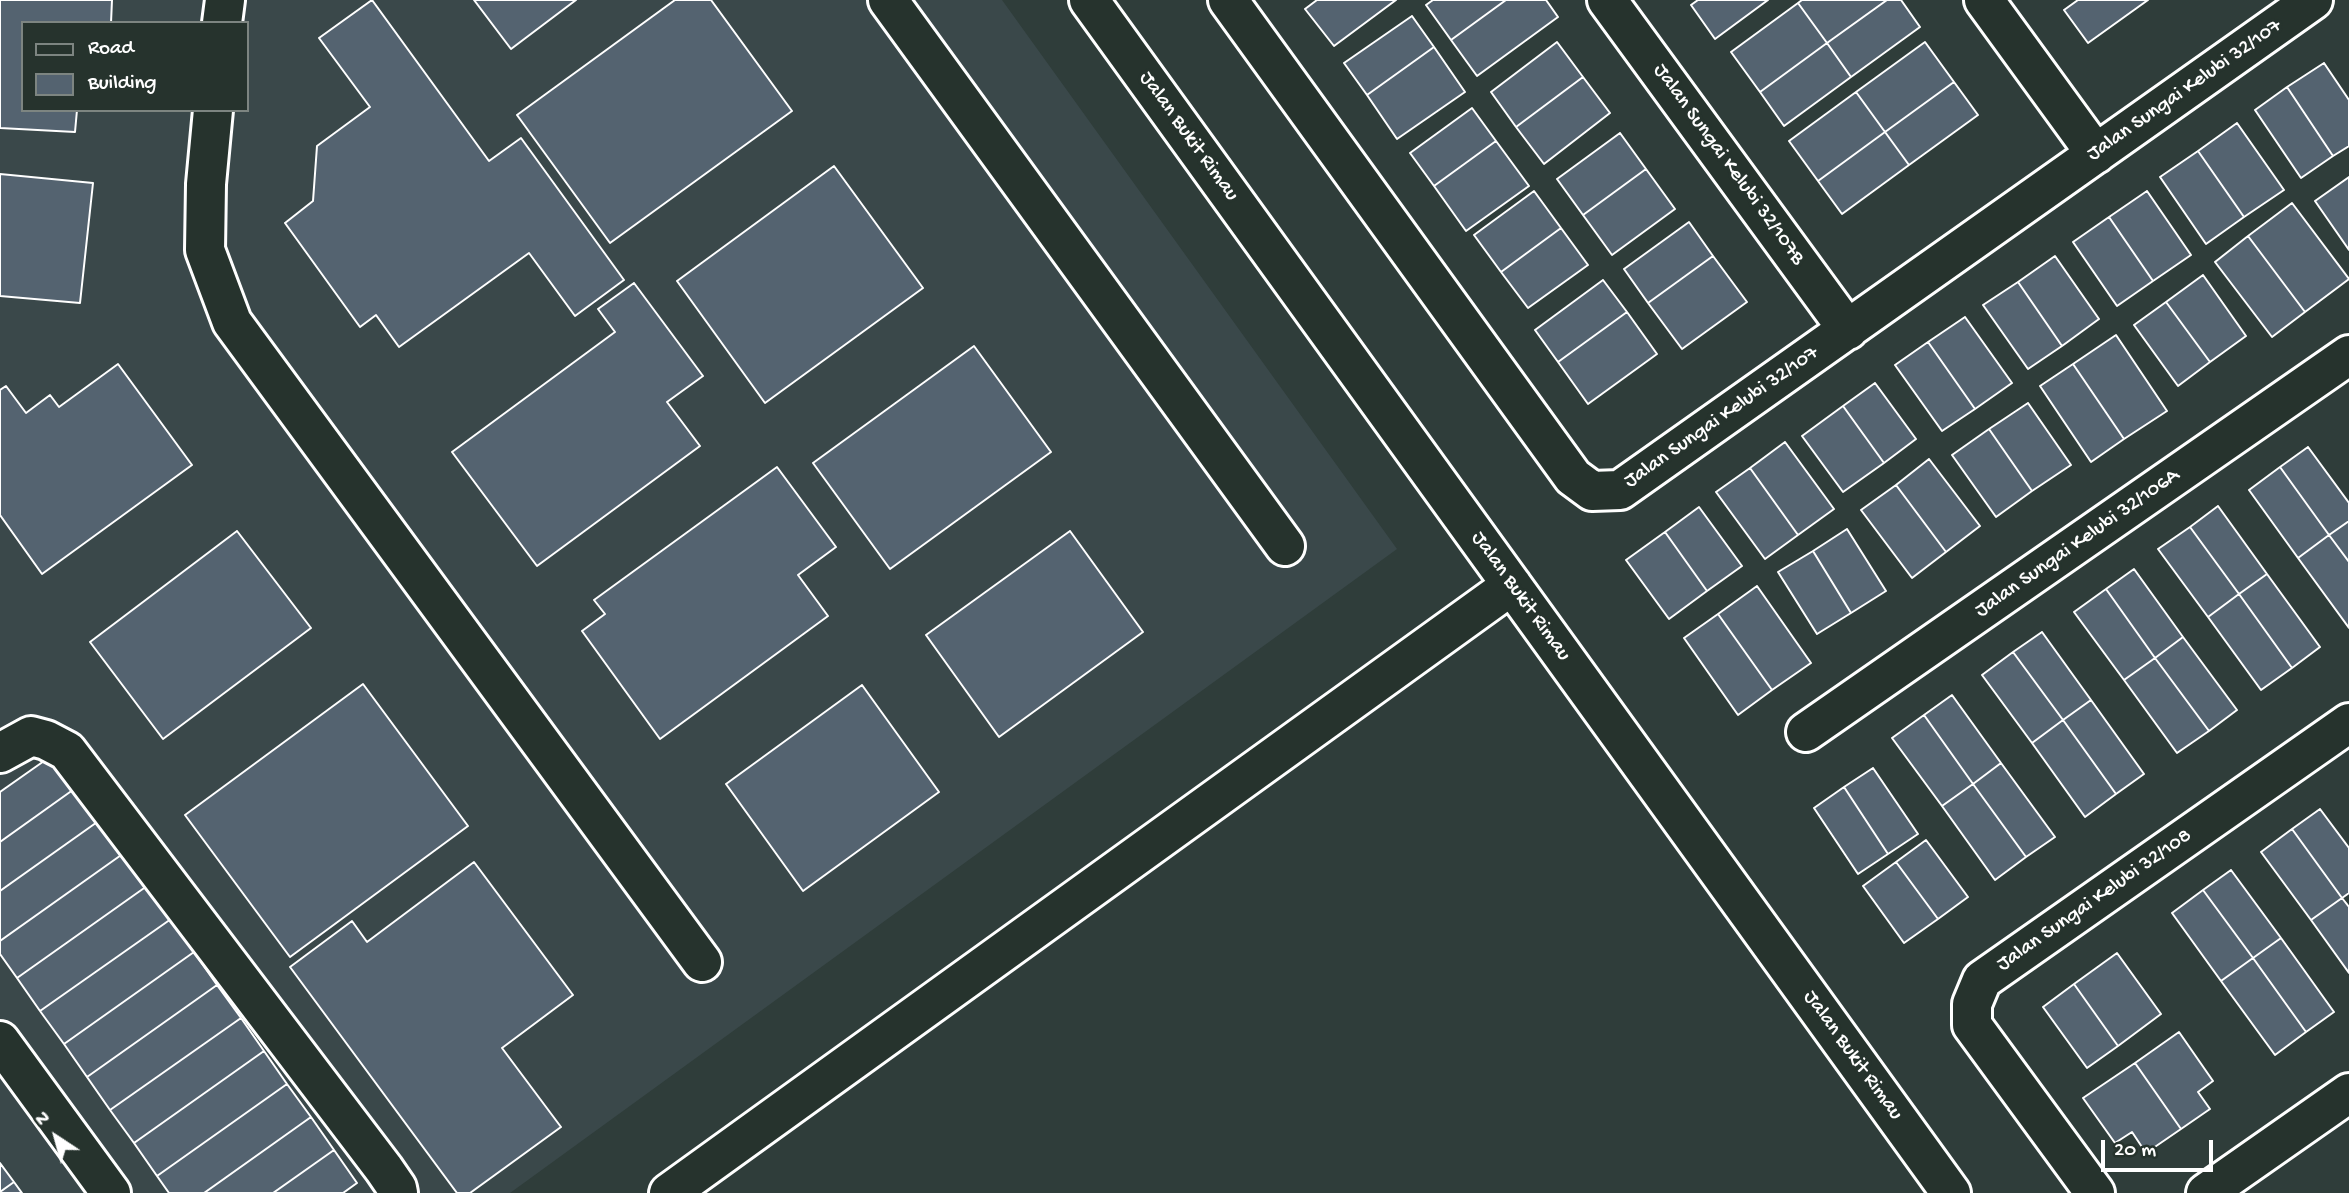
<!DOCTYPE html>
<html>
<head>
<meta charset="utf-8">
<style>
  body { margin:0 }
  #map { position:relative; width:2349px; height:1193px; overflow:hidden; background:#2f3d3a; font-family:"Gochi Hand",sans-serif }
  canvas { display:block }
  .legend { position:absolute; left:21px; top:21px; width:228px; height:91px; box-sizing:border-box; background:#26332d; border:2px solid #7d8581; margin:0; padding:9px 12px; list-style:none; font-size:21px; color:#fff }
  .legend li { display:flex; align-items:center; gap:14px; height:35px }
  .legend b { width:35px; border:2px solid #7d8581 }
  .north { position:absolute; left:21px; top:1102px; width:70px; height:70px; -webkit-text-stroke:5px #26332d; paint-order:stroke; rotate:324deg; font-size:19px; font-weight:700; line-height:28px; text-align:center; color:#fff }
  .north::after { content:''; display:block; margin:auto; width:24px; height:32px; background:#fff; clip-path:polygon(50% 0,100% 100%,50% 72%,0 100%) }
  .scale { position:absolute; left:2101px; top:1140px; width:112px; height:32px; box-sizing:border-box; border:4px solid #fff; border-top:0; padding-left:9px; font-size:21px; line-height:24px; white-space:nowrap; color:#fff; -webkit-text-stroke:5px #26332d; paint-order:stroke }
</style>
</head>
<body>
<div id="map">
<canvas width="2349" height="1193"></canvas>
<ul class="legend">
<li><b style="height:9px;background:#26332d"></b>Road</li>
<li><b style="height:19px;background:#546370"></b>Building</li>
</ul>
<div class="north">N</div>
<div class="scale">20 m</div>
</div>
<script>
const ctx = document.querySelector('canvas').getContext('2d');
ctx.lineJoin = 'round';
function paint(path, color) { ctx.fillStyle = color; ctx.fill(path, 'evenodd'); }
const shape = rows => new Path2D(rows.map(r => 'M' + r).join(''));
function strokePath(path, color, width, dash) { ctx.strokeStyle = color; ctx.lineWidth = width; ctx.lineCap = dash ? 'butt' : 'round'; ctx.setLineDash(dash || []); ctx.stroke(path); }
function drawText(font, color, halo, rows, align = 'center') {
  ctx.font = font + ' "Gochi Hand",sans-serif'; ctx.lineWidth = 6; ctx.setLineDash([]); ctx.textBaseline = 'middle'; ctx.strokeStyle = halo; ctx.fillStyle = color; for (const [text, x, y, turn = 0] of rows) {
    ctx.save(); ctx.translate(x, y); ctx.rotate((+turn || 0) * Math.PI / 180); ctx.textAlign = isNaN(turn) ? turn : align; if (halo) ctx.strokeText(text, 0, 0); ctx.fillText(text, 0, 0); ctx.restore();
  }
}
paint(shape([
  [0,0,1002,0,1397,549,510,1193,0,1193],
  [23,23,247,23,247,110,23,110]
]), '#3a484a');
const building = shape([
  [0,0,112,0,111,23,23,23,23,110,77,110,75,132,0,128,0,0],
  [372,0,489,161,521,138,624,280,575,316,529,253,399,347,376,315,360,327,285,223,313,201,317,146,370,107,319,38,372,0],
  [474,0,576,0,511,49,474,0],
  [675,0,711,0,792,111,610,243,517,115,675,0],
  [1317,0,1396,0,1334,46,1305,9,1317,0],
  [1433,0,1506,0,1451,40,1426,5,1433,0],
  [1506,0,1546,0,1558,17,1477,76,1451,40,1506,0],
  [1698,0,1768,0,1715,39,1691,5,1698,0],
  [1802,0,1887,0,1827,43,1798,3,1802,0],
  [1887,0,1901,0,1920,27,1851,77,1827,43,1887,0],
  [2078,0,2148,0,2088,43,2064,10,2078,0],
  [1798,3,1827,43,1760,92,1731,52,1798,3],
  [1412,16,1434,47,1367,95,1344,63,1412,16],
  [1557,42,1583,77,1516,127,1491,92,1557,42],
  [1925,42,1954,82,1885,132,1856,92,1925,42],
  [1827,43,1851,77,1784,126,1760,92,1827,43],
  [1434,47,1465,92,1397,139,1367,95,1434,47],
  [2324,63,2349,100,2349,146,2333,156,2287,87,2324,63],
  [1583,77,1610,113,1544,164,1516,127,1583,77],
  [1954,82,1978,115,1909,165,1885,132,1954,82],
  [2287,87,2333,156,2301,178,2255,110,2287,87],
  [1856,92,1885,132,1818,181,1789,141,1856,92],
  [1472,108,1496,141,1434,186,1410,153,1472,108],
  [2237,123,2284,190,2244,217,2198,151,2237,123],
  [1885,132,1909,165,1842,214,1818,181,1885,132],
  [1620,133,1646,169,1583,215,1557,179,1620,133],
  [1496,141,1529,186,1466,231,1434,186,1496,141],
  [2198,151,2244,217,2206,244,2160,177,2198,151],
  [834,166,923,288,765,403,677,281,834,166],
  [1646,169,1675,209,1612,255,1583,215,1646,169],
  [0,174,93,183,80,303,0,296,0,174],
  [2349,177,2349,250,2315,201,2349,177],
  [1534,191,1561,228,1501,272,1474,235,1534,191],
  [2147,191,2191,255,2153,281,2109,217,2147,191],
  [2292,203,2349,279,2305,312,2248,236,2292,203],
  [2109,217,2153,281,2117,306,2073,242,2109,217],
  [1689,222,1713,256,1648,303,1624,269,1689,222],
  [1561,228,1588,265,1528,308,1501,272,1561,228],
  [2248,236,2305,312,2272,337,2215,262,2248,236],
  [1713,256,1747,302,1682,349,1648,303,1713,256],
  [2055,256,2099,319,2062,346,2018,282,2055,256],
  [2203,275,2246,336,2210,362,2166,302,2203,275],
  [1603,280,1627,312,1558,362,1535,330,1603,280],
  [2018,282,2062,346,2028,369,1983,305,2018,282],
  [634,283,703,376,667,402,700,446,537,566,452,452,615,332,598,309,634,283],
  [2166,302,2210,362,2178,386,2134,325,2166,302],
  [1627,312,1657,354,1588,404,1558,362,1627,312],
  [1965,317,2012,383,1975,409,1928,342,1965,317],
  [2116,335,2167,411,2124,439,2073,364,2116,335],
  [1928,342,1975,409,1942,431,1895,365,1928,342],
  [974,346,1051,452,890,569,813,463,974,346],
  [118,364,192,465,42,574,0,515,0,390,6,386,26,413,50,395,59,407,118,364],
  [2073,364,2124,439,2091,462,2040,386,2073,364],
  [1875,383,1916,439,1884,463,1843,406,1875,383],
  [2028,403,2071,465,2032,491,1989,429,2028,403],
  [1843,406,1884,463,1843,492,1802,436,1843,406],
  [1989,429,2032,491,1996,517,1952,455,1989,429],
  [1785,442,1834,509,1798,535,1750,468,1785,442],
  [2308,447,2349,503,2349,521,2329,535,2280,467,2308,447],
  [1929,459,1980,526,1946,552,1896,485,1929,459],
  [777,467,836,547,798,575,828,616,660,739,582,631,605,614,594,600,777,467],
  [2280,467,2329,535,2298,558,2249,490,2280,467],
  [1750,468,1798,535,1765,559,1716,492,1750,468],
  [1896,485,1946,552,1912,578,1861,510,1896,485],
  [2218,506,2267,574,2239,594,2190,527,2218,506],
  [1699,507,1742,566,1707,591,1665,532,1699,507],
  [2349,521,2349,562,2329,535,2349,521],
  [2190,527,2239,594,2208,617,2158,549,2190,527],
  [1847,529,1886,591,1851,613,1813,551,1847,529],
  [237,531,311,628,163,739,90,642,237,531],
  [1070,531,1143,632,999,737,926,635,1070,531],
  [1665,532,1707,591,1669,619,1626,560,1665,532],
  [2329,535,2349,562,2349,628,2298,558,2329,535],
  [1813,551,1851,613,1817,634,1778,572,1813,551],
  [2134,569,2183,637,2155,658,2106,589,2134,569],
  [2267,574,2320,647,2292,668,2239,594,2267,574],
  [1757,586,1811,663,1772,690,1718,614,1757,586],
  [2106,589,2155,658,2124,680,2074,612,2106,589],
  [2239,594,2292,668,2261,690,2208,617,2239,594],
  [1718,614,1772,690,1738,715,1684,638,1718,614],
  [2042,632,2091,700,2063,720,2013,652,2042,632],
  [2183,637,2237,710,2209,731,2155,658,2183,637],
  [2013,652,2063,720,2032,743,1982,675,2013,652],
  [2155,658,2209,731,2177,753,2124,680,2155,658],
  [363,684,468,826,290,957,185,815,363,684],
  [862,685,939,792,803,891,726,784,862,685],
  [1952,695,2001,763,1973,784,1924,715,1952,695],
  [2091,700,2144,774,2116,794,2063,720,2091,700],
  [1924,715,1973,784,1942,806,1892,738,1924,715],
  [2063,720,2116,794,2085,817,2032,743,2063,720],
  [54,754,77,787,0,842,0,792,54,754],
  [2001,763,2055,837,2026,857,1973,784,2001,763],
  [1873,768,1918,834,1888,854,1844,787,1873,768],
  [1973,784,2026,857,1995,880,1942,806,1973,784],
  [77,787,100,820,0,891,0,842,77,787],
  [1844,787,1888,854,1858,874,1814,808,1844,787],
  [2320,809,2349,848,2349,893,2342,898,2292,829,2320,809],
  [100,820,124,853,0,941,0,891,100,820],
  [2292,829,2342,898,2311,920,2261,852,2292,829],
  [1926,840,1968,897,1938,919,1896,862,1926,840],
  [124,853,147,886,17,978,0,954,0,941,124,853],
  [474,862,573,995,502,1048,561,1127,470,1193,457,1193,290,967,352,921,367,942,474,862],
  [1896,862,1938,919,1904,943,1863,886,1896,862],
  [2231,870,2281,938,2253,958,2203,890,2231,870],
  [147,886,171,919,40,1011,17,978,147,886],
  [2203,890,2253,958,2221,981,2172,913,2203,890],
  [2342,898,2349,907,2349,973,2311,920,2342,898],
  [171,919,194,952,64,1044,40,1011,171,919],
  [2281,938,2334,1012,2306,1032,2253,958,2281,938],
  [194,952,217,985,87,1077,64,1044,194,952],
  [2117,953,2161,1014,2118,1046,2074,984,2117,953],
  [2253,958,2306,1032,2275,1055,2221,981,2253,958],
  [2074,984,2118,1046,2087,1068,2043,1007,2074,984],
  [217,985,241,1018,110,1110,87,1077,217,985],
  [241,1018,264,1051,134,1143,110,1110,241,1018],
  [2179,1032,2213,1081,2198,1092,2210,1109,2181,1129,2135,1063,2179,1032],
  [264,1051,287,1084,157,1176,134,1143,264,1051],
  [2135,1063,2181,1129,2146,1153,2132,1132,2115,1143,2083,1098,2135,1063],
  [287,1084,311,1117,204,1193,169,1193,157,1176,287,1084],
  [311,1117,334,1150,273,1193,204,1193,311,1117],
  [334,1150,357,1183,343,1193,273,1193,334,1150],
  [0,1163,14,1182,0,1192,0,1163],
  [14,1182,22,1193,0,1193,0,1192,14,1182]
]);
paint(building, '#546370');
strokePath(building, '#fff', 2);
const minor = shape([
  [888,0,1285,546],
  [1089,0,1951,1193],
  [1228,0,1573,477,1592,491,1620,490,2313,0],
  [1607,0,1848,330],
  [1984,0,2096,154],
  [222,23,225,0],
  [213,110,206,184,205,250,232,322,702,962],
  [1806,732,2349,355],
  [0,753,31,736,46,740,67,751,384,1169,397,1188,398,1193],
  [0,1041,111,1193],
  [669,1193,1512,585],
  [2095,1193,1972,1025,1972,1004,1982,980,2349,723],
  [2206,1193,2349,1093]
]);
strokePath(minor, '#fff', 44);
strokePath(minor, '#26332d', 38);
drawText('21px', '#fff', '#26332d', [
  ["Jalan Sungai Kelubi 32/107",2185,91,-35],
  ["Jalan Bukit Rimau",1188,137,54],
  ["Jalan Sungai Kelubi 32/107B",1728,165,54],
  ["Jalan Sungai Kelubi 32/107",1722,418,-35],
  ["Jalan Sungai Kelubi 32/106A",2078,544,-35],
  ["Jalan Bukit Rimau",1520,597,54],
  ["Jalan Sungai Kelubi 32/108",2095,901,-35],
  ["Jalan Bukit Rimau",1852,1056,54]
]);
</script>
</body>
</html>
